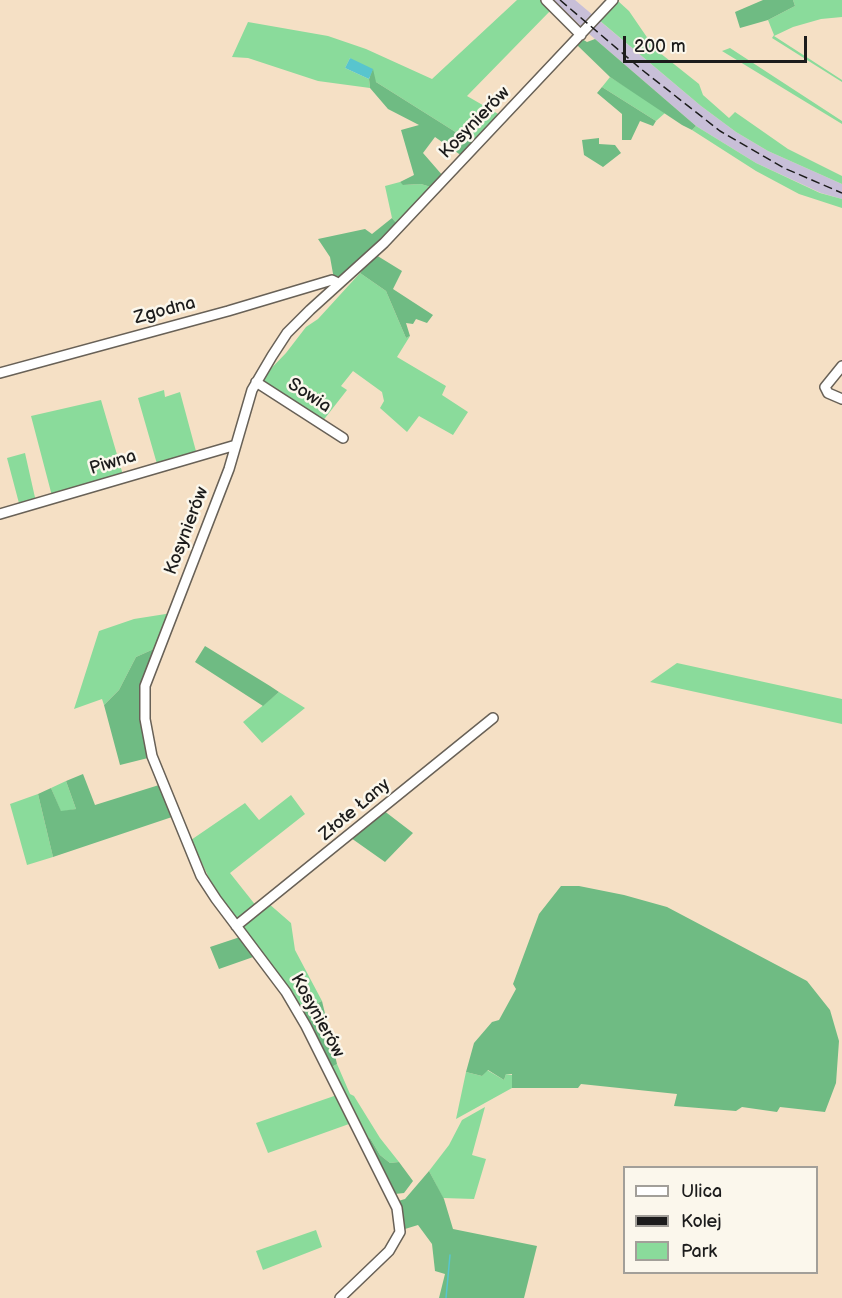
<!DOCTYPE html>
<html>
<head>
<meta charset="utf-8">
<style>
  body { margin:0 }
  #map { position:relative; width:842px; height:1298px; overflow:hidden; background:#f5e0c5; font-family:"Balsamiq Sans",sans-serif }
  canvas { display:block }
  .legend { position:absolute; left:623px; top:1166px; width:195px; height:108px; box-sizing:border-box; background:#fbf7ec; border:2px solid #a29f99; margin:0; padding:8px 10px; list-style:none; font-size:18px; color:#1c1c1c }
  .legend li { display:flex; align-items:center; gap:12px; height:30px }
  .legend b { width:30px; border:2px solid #a29f99 }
  .scale { position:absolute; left:623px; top:36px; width:184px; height:27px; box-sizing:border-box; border:3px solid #1c1c1c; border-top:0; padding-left:8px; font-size:18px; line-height:21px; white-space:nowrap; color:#1c1c1c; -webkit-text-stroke:4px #fbf7ec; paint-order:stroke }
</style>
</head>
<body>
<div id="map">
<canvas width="842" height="1298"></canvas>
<ul class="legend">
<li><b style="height:8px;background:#fff"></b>Ulica</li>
<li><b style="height:8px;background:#1c1c1c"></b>Kolej</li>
<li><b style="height:16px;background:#8adb9b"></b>Park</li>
</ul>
<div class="scale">200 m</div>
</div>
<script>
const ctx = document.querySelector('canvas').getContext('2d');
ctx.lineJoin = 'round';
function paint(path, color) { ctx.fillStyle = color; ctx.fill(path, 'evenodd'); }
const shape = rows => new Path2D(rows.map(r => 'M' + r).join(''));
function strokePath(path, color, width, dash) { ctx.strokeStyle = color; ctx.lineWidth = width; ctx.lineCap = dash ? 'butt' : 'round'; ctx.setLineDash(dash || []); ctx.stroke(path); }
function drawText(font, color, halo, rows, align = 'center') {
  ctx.font = font + ' "Balsamiq Sans",sans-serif'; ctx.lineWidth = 5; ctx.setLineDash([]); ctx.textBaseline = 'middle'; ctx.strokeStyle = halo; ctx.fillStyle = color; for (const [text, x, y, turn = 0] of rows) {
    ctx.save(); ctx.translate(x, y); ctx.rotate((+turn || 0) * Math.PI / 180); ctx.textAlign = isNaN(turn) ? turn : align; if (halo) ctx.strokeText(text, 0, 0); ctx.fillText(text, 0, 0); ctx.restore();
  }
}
paint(shape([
  [554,0,575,0,701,106,736,132,768,151,842,184,842,199,821,193,756,163,696,126,588,33]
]), '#c8bfd8');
paint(shape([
  [517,0,540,0,551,10,467,96,500,115,473,143,376,82,350,58,345,68,369,79,370,88,318,81,248,58,232,57,248,22,328,36,366,49,432,79],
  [793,0,842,0,842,17,821,19,793,27,774,36,842,80,842,82,772,38,774,35,768,20,795,6],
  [618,1,629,11,655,49,699,84,703,95,729,118,735,112,788,149,842,176,842,184,768,151,736,132,701,106,599,20],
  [730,48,842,121,842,124,722,51],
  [610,77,652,103,665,113,656,121,602,87],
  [696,126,756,163,820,193,842,199,842,208,799,194,756,171,692,130],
  [400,182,404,185,421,184,431,187,397,224,392,218,385,186],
  [360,273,386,291,406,338,410,336,397,357,446,386,442,395,468,412,453,435,419,416,407,432,380,408,384,401,382,392,353,371,341,386,347,390,322,422,259,381,286,353,306,327,318,319],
  [164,390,165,397,180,392,197,455,157,464,138,398],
  [101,400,123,475,52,496,31,416],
  [25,453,36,502,20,507,7,458],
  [172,613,156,648,136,657,119,690,104,705,102,699,74,709,99,631,134,619],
  [677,663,842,699,842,724,650,682],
  [279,692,305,708,262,743,243,722],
  [66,781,76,809,61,812,51,788],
  [38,794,53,857,27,865,10,804],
  [291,795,305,814,230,873,257,907,237,922,209,878,191,840,245,803,259,820],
  [268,903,291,923,295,950,322,1001,301,1011,282,979,241,925],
  [337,1064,350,1094,354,1096,380,1138,399,1162,390,1163,380,1155,370,1138,366,1140,330,1068],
  [487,1070,504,1080,506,1074,512,1075,512,1088,456,1119,466,1072,482,1076],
  [337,1095,349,1124,268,1153,256,1123],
  [485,1107,472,1155,486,1159,474,1199,443,1198,429,1171,449,1145,462,1120],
  [316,1230,322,1247,263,1270,256,1251]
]), '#8adb9b');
paint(shape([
  [763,0,793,0,795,6,768,20,740,28,735,12],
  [582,39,587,42,595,39,696,126,692,130,682,125,610,77,577,45],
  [373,69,376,82,473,143,462,156,435,137,423,153,443,176,431,187,421,184,403,185,400,182,414,175,401,130,419,125,388,109,370,88,369,79],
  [602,87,656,121,653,126,640,121,631,140,622,140,622,114,597,93],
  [599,138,599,144,615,145,621,153,603,167,584,155,582,140],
  [392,218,397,224,341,278,334,279,330,257,318,239,365,229,372,234],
  [376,255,402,271,393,289,433,315,427,323,416,319,413,324,406,323,410,336,406,338,386,291,360,273],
  [205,646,270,686,279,692,263,706,195,662],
  [156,648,142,687,148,758,120,765,104,705,119,690,136,657],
  [83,774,95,805,159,785,172,817,53,857,38,794,51,788,61,811,76,809,66,781],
  [383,810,413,833,385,862,351,838],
  [561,886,579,886,624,895,667,907,807,981,830,1010,839,1041,836,1083,825,1112,780,1107,777,1112,742,1107,736,1111,674,1106,677,1094,581,1084,578,1088,512,1088,512,1074,506,1074,504,1080,488,1070,482,1076,466,1072,474,1043,492,1022,499,1020,516,989,513,984,539,914],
  [240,937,256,956,219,969,210,947],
  [322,1001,337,1064,330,1068,301,1011],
  [370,1138,380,1155,390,1163,399,1162,413,1181,404,1193,395,1194,366,1140],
  [429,1171,444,1199,453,1229,537,1246,524,1298,439,1298,445,1274,435,1271,432,1244,418,1225,405,1229,398,1201,405,1199]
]), '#6fbb83');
paint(shape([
  [350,58,373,69,369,79,345,68]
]), '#58c5ce');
strokePath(shape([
  [446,1298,450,1255]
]), '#58c5ce', 1.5);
const minor = shape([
  [546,0,581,35],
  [842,366,825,387,828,393,842,399],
  [0,373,228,311,332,280,338,283],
  [256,382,343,438],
  [0,514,236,445],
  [236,926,493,718],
  [340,1298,389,1251,400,1232,397,1208,306,1026,286,992,216,899,201,876,152,756,145,719,145,686,229,469,252,390,272,356,287,333,310,310,384,243,613,0]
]);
strokePath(minor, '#686157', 12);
strokePath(minor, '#fff', 9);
strokePath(shape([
  [560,0,641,69,720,131,784,168,842,193]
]), '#1c1c1c', 1.5, [9, 4.5]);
drawText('18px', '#1c1c1c', '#fbf7ec', [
  ["Kosynierów",475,123,-46],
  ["Zgodna",165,311,-15],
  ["Sowia",309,396,33],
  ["Piwna",113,463,-17],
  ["Kosynierów",187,531,-69],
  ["Złote Łany",355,810,-40],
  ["Kosynierów",317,1016,61]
]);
</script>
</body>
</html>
